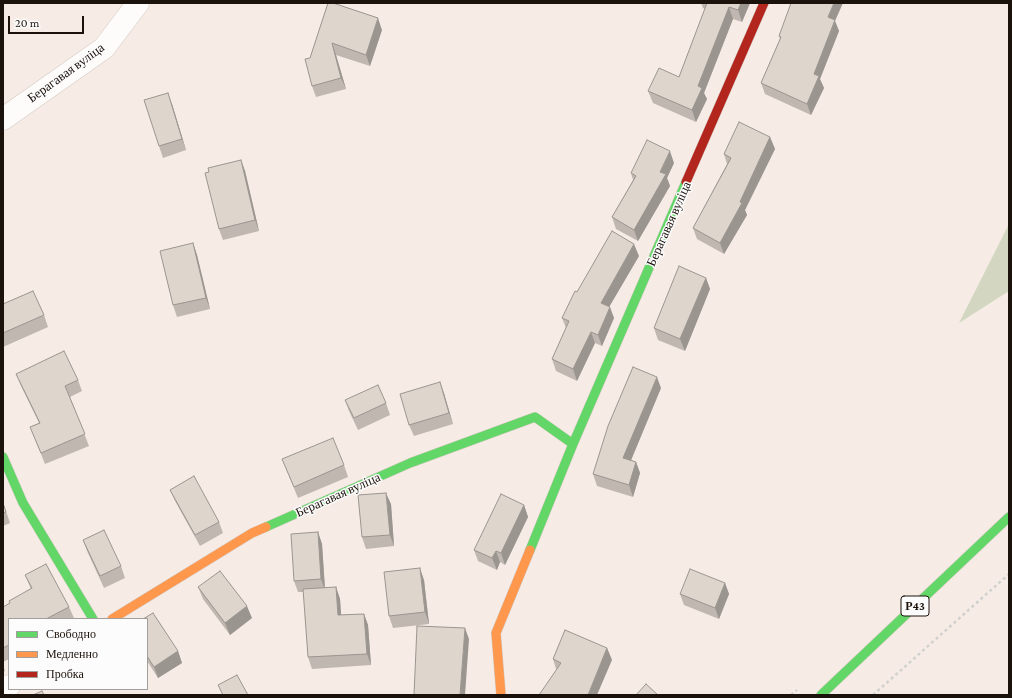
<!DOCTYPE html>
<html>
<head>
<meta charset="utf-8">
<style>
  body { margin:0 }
  #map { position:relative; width:1012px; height:698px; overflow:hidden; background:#f6ece5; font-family:"Crimson Pro",serif }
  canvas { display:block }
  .frame { position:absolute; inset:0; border:4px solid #1c120c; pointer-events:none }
  .legend { position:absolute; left:8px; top:618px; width:140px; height:72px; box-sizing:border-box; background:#fcfcfc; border:1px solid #a29e9c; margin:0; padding:5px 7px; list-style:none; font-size:12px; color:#1c120c }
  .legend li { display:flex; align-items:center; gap:8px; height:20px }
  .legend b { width:20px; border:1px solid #a29e9c }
  .scale { position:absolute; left:8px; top:16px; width:76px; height:18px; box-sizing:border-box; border:2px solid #1c120c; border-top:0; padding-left:5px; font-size:12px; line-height:14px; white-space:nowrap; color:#1c120c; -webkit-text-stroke:3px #fcfcfc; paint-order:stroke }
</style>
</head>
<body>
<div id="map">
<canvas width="1012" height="698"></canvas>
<div class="frame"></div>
<ul class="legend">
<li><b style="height:5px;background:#63d668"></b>Свободно</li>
<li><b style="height:5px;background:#ff974d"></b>Медленно</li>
<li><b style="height:5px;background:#b3261e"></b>Пробка</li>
</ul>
<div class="scale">20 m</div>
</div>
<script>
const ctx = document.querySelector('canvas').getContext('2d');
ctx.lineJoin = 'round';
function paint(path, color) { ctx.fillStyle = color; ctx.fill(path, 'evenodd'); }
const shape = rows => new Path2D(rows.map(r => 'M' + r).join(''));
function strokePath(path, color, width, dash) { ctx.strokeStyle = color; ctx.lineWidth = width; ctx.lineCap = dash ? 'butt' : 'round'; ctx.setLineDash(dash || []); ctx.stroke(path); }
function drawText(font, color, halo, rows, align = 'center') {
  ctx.font = font + ' "Crimson Pro",serif'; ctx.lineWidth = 3; ctx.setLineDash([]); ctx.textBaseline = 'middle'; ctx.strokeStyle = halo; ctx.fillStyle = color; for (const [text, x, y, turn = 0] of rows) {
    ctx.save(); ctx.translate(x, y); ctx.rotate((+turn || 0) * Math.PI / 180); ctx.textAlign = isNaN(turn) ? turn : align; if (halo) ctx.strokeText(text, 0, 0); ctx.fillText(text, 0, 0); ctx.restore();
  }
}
paint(shape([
  [1009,224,1009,291,959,323]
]), '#d3d6c0');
const street = shape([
  [3,119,104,48,138,3],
  [3,690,9,686]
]);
const fast = shape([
  [3,457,23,503,93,619],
  [266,527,410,463,535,417,573,444],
  [530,550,573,444,686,182],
  [821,695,1009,517]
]);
const slow = shape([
  [112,619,252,533,266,527],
  [501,695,496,633,530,550]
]);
const jam = shape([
  [686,182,764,3]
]);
strokePath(street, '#d4cac3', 23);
strokePath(fast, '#d4cac3', 10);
strokePath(slow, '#d4cac3', 10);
strokePath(jam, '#d4cac3', 10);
strokePath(shape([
  [791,695,797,690],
  [873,695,1009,574]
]), '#d2d0ce', 2.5, [3, 3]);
strokePath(street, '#fefcfb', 22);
strokePath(fast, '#63d668', 9);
strokePath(slow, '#ff974d', 9);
strokePath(jam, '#b3261e', 9);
paint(shape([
  [328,3,382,30,370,66,336,55,346,89,316,97,312,86,310,58],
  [701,3,750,3,742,22,733,19,704,93,707,99,696,122,653,103,648,91,679,77,705,9,703,8],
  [835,21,839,31,820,79,824,88,811,115,765,94,761,83,780,39,779,36],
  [172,104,186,150,163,158,159,146],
  [770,137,775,149,745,210,747,215,724,254,697,239,693,228,727,164,724,154],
  [241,160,245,171,259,231,223,240,219,229,209,172],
  [674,163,667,178,670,186,638,241,616,229,612,217,633,180,631,173],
  [193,243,197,255,210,309,177,317,173,305],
  [639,256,609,307,614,318,602,346,595,343,577,381,556,371,552,359,566,328,562,318,577,292],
  [706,278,710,289,685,351,658,340,654,328],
  [3,304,44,315,48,327,3,347],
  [16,374,78,380,82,391,70,397,89,446,45,464,30,427,39,423,21,386],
  [440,382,453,424,414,436,409,425],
  [661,388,631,460,636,462,640,473,633,497,597,486,593,474],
  [345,400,386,403,390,415,358,430,349,411],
  [282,459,344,465,348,477,298,498],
  [170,490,219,522,223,533,200,546,175,501],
  [3,502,10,523,3,526],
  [391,504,394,546,366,549,362,537],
  [524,505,528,517,505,565,500,562,497,570,478,561,474,550],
  [318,532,322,544,325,588,336,587,340,599,341,615,364,614,368,625,371,665,312,669,308,657,304,592,298,592,294,581],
  [83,540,121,566,125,578,104,588,87,551],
  [25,575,69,607,74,618,72,619,9,619,9,659,3,662,3,607,10,603,9,601,31,589],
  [424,580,429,624,393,628,389,616],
  [725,583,729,594,719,619,684,605,680,594],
  [198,587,252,618,230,635,203,599],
  [147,619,178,651,182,663,158,678,147,661],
  [607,648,612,660,556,669,553,659],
  [3,665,5,671,3,672]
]), '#bfb7b0');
paint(shape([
  [741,3,750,3,742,22,738,10],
  [834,3,843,3,835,21,839,31,820,79,824,88,811,115,807,104,828,17],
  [729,7,733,19,704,93,707,99,696,122,692,110,698,86],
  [378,18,382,30,370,66,366,55],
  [332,43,336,55,346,89,341,78],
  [168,93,172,104,186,150,182,139],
  [770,137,775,149,745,210,747,215,724,254,720,243],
  [670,151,674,163,667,178,670,186,638,241,634,230],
  [241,160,245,171,259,231,255,220],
  [193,243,197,255,210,309,206,298],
  [634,244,639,256,605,314,601,303],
  [706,278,710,289,685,351,680,339],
  [610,307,614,318,602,346,598,335],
  [591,332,595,343,577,381,573,369],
  [657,377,661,388,627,470,623,458],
  [440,382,444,393,453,424,449,413],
  [636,462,640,473,633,497,629,485],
  [386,493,391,504,394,546,390,535],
  [524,505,528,517,505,565,501,553],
  [318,532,322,544,325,590,321,579],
  [496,551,500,562,497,570,492,558],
  [420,568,424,580,429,624,425,612],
  [725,583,729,594,719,619,715,608],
  [336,587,340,599,342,627,338,615],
  [247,606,252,618,230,635,225,623],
  [364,614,368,625,371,665,367,654],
  [465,628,469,639,465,695,460,695],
  [607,648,612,660,597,695,588,695],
  [178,651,182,663,158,678,154,667]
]), '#9b9590');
const building = shape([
  [328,3,333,3,378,18,366,55,332,43,341,78,312,86,305,59,310,58,328,3],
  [707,3,741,3,738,10,729,7,698,86,702,88,692,110,648,91,659,68,679,77,707,3],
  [791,3,834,3,828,17,835,20,814,74,819,76,807,104,761,83,781,37,779,36,791,3],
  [168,93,182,139,159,146,144,100,168,93],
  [739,122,770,137,740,202,742,203,720,243,693,228,731,158,724,154,739,122],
  [647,140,670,151,660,172,666,174,634,230,612,217,636,176,631,173,647,140],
  [241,160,255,220,219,229,205,173,209,172,208,168,241,160],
  [612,231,634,244,601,303,610,307,598,335,591,332,573,369,552,359,569,321,562,318,575,291,577,292,612,231],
  [193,243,206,298,173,305,160,251,193,243],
  [679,266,706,278,680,339,654,328,679,266],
  [33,291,44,315,3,333,3,304,33,291],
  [64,351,78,380,65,386,85,434,41,453,30,427,40,423,16,374,64,351],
  [633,367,657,377,623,458,636,462,629,485,593,474,608,426,633,367],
  [440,382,449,413,409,425,400,394,440,382],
  [378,385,386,403,354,418,345,400,378,385],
  [333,438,344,465,294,487,282,459,333,438],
  [194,476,219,522,195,535,170,490,194,476],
  [386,493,390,535,362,537,358,495,386,493],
  [501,494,524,505,501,553,496,551,492,558,474,550,501,494],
  [3,503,6,512,3,513,3,503],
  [104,530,121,566,100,576,83,540,104,530],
  [318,532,321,579,294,581,291,534,318,532],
  [46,564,69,607,46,619,9,619,9,645,3,648,3,607,10,603,9,601,32,588,25,575,46,564],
  [420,568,425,612,389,616,384,572,420,568],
  [690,569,725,583,715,608,680,594,690,569],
  [220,571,247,606,225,623,198,587,220,571],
  [336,587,338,615,364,614,367,654,308,657,303,589,336,587],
  [153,613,178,651,154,667,147,656,147,619,143,619,153,613],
  [417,626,465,628,460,695,414,695,417,626],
  [565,630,607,648,588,695,539,695,561,663,553,659,565,630],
  [237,675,248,695,223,695,218,685,237,675],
  [646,684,658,695,636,695,646,684],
  [42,691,44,695,33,695,42,691]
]);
paint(building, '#ded5cd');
strokePath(building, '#9b9590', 1);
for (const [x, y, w] of [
  [915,606,28]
]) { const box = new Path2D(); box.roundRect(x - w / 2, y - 10, w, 20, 3); ctx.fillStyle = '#fcfcfc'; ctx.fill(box); strokePath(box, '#1c120c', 1); }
drawText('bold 12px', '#1c120c', null, [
  ["Р43",915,606]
]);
drawText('13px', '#1c120c', '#fcfcfc', [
  ["Берагавая вуліца",66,73,-36],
  ["Берагавая вуліца",669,224,-66],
  ["Берагавая вуліца",338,495,-24]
]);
</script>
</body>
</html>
